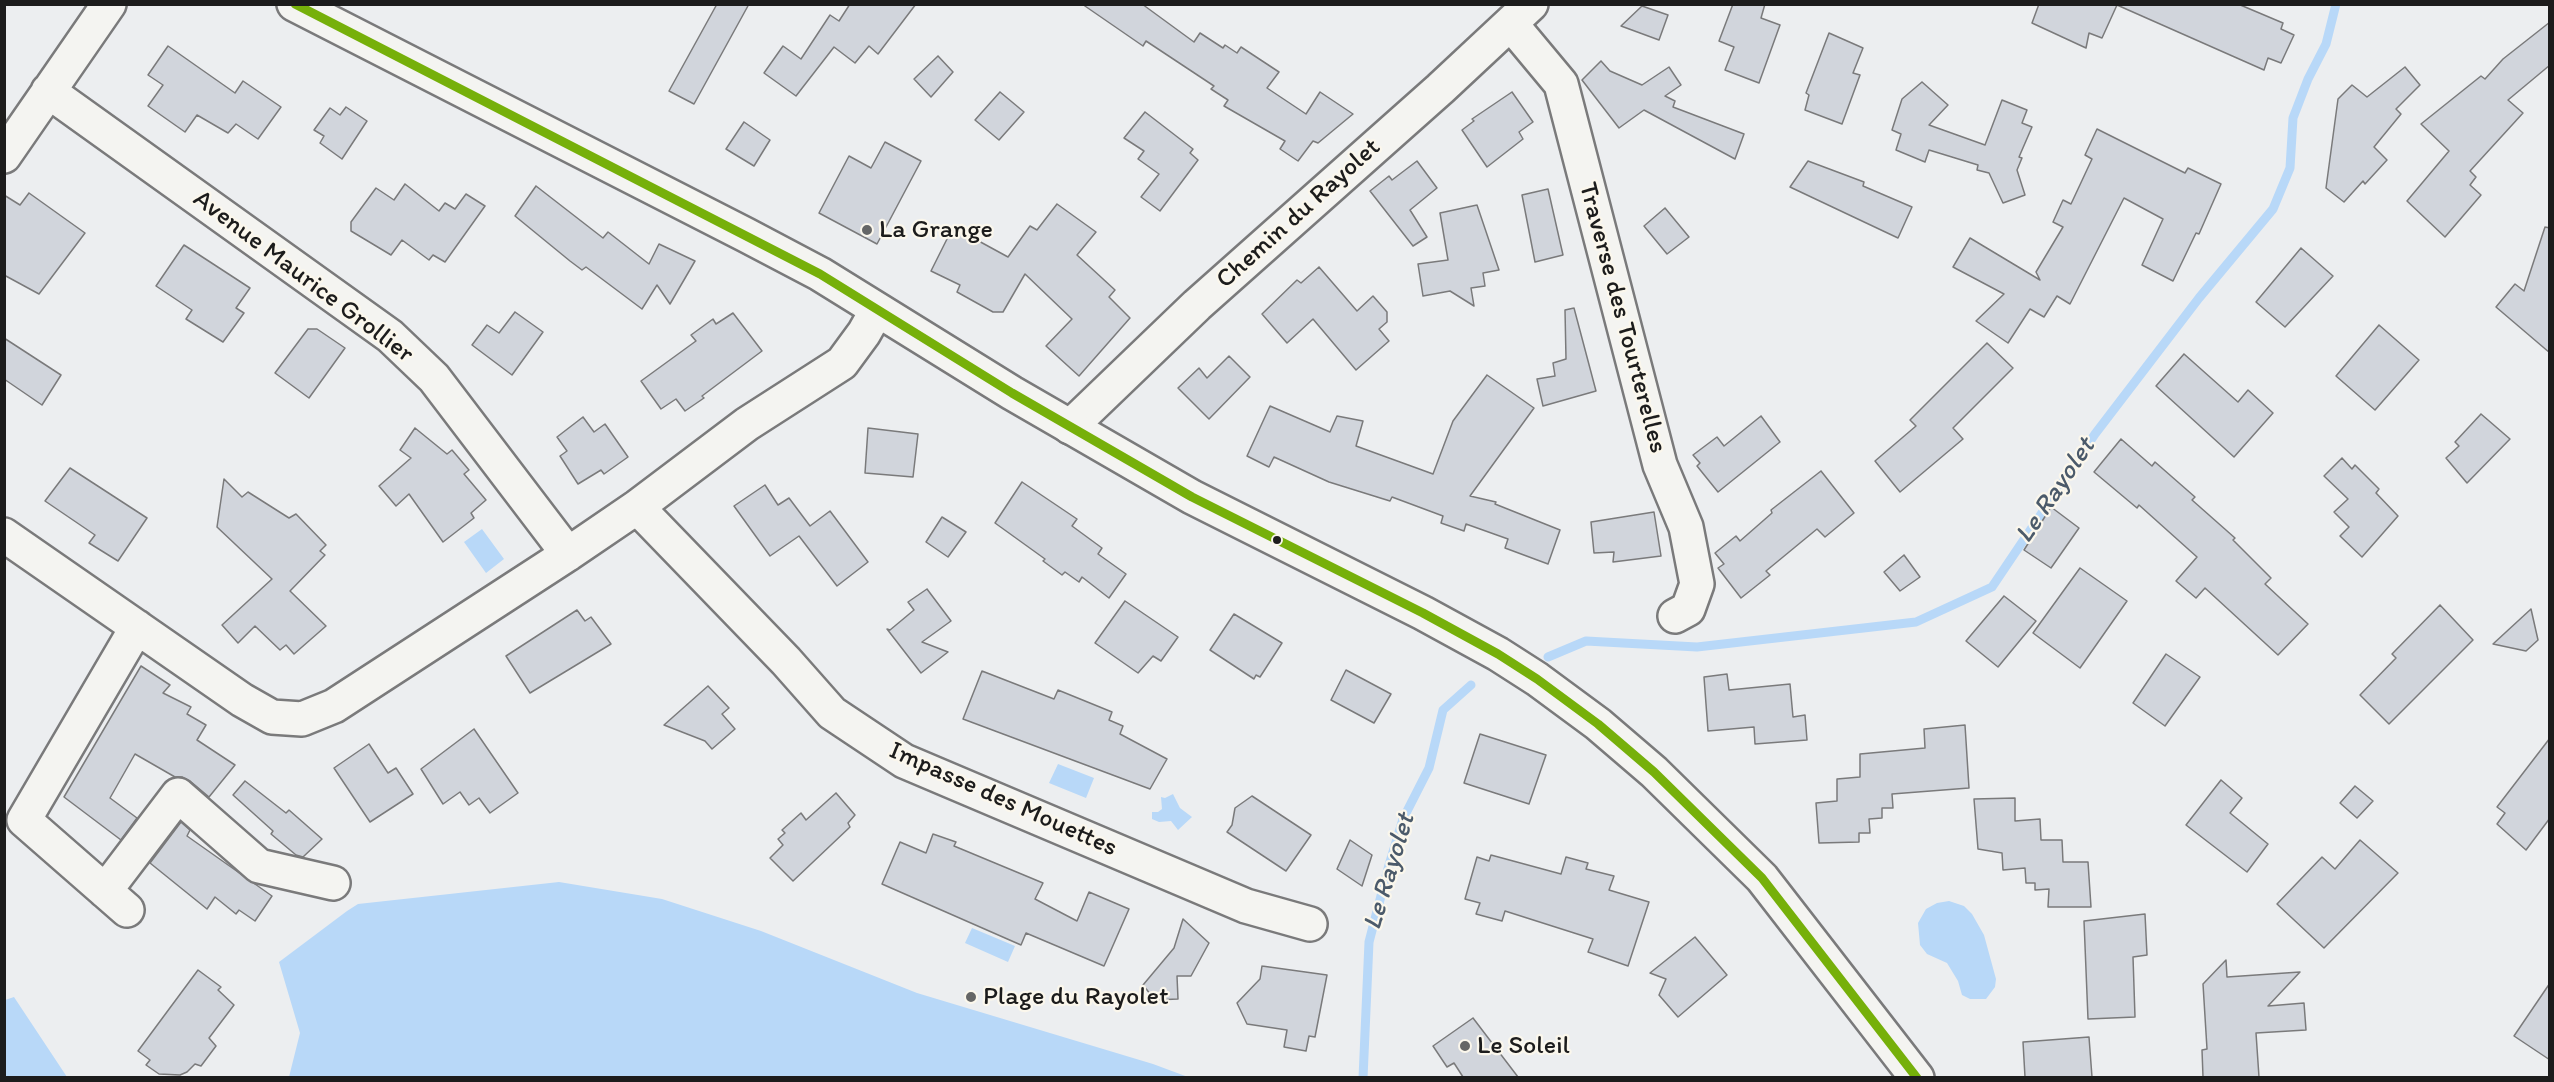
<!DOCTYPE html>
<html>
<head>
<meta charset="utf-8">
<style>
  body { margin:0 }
  #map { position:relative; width:2554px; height:1082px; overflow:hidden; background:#eceef0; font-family:Itim,sans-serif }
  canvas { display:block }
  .frame { position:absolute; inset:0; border:6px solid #1c1c1c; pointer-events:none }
</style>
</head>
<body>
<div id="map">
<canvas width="2554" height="1082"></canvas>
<div class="frame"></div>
</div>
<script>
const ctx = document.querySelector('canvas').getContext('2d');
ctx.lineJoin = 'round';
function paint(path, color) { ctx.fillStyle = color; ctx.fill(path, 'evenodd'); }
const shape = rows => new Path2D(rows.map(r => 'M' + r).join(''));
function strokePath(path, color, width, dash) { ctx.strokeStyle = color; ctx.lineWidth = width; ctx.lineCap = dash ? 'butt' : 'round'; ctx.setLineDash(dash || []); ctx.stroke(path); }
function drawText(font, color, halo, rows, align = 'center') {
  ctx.font = font + ' Itim,sans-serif'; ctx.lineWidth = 4.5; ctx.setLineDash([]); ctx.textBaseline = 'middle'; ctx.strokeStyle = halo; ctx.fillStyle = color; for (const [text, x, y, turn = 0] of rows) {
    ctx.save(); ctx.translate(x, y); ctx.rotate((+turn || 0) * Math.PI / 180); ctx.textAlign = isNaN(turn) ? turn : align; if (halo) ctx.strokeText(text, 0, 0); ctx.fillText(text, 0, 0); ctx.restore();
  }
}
paint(shape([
  [482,529,504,559,486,573,464,542],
  [1058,764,1094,778,1086,798,1049,783],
  [1173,794,1180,808,1192,817,1178,830,1171,821,1159,822,1152,819,1152,812,1158,812,1162,809,1161,797,1165,798],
  [559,882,662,899,761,931,917,993,1153,1064,1188,1077,289,1077,300,1033,279,962,347,911,358,904],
  [1949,901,1964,906,1972,914,1984,935,1996,979,1995,987,1986,999,1970,999,1962,995,1958,981,1947,963,1927,954,1920,945,1918,923,1926,909,1937,903],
  [972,928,1015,946,1008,962,965,943],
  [14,997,67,1077,5,1077,5,1000]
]), '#b8d8f8');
strokePath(shape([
  [1548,657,1586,641,1697,647,1916,622,1992,587,2095,434,2199,298,2273,209,2290,168,2293,118,2308,79,2326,44,2336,4],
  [1363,1078,1369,942,1389,865,1403,819,1429,768,1443,710,1471,685]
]), '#b8d8f8', 9);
const building = shape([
  [717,4,749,4,694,104,669,91,717,4],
  [850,4,916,4,878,54,869,46,855,63,834,47,796,96,764,73,783,46,801,59,830,15,839,21,850,4],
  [1082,4,1142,4,1194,42,1200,33,1223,48,1225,45,1237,53,1241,47,1279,72,1267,88,1306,114,1320,92,1353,114,1318,143,1313,141,1298,161,1280,149,1285,141,1224,106,1228,100,1211,89,1214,86,1146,41,1143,46,1082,4],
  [1733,4,1765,4,1761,18,1780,25,1759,83,1725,70,1734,47,1719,41,1733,4],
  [2039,4,2238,4,2283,23,2281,29,2294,35,2281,63,2268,58,2264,70,2117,5,2102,38,2089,33,2086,48,2032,23,2039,4],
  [1642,6,1668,15,1659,40,1621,26,1642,6],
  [2550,22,2550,65,2508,100,2523,113,2470,171,2476,177,2470,185,2481,195,2445,237,2407,201,2449,151,2421,124,2481,76,2485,79,2503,59,2550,22],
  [1829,33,1863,48,1853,73,1860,75,1842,124,1805,110,1809,95,1806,93,1829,33],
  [168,46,235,93,243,81,281,107,258,139,236,124,228,133,197,115,185,132,148,106,163,85,148,75,168,46],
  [938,56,953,72,931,97,914,79,938,56],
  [1601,61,1610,71,1642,85,1669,67,1681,85,1665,96,1675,101,1673,107,1744,134,1735,159,1644,110,1619,128,1582,80,1601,61],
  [2405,67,2420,85,2396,109,2401,114,2374,147,2387,160,2365,184,2363,181,2344,202,2326,188,2338,99,2352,85,2367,97,2405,67],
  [1922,82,1948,105,1929,125,1985,145,2002,100,2027,110,2022,123,2032,127,2019,157,2022,158,2017,170,2025,195,2003,203,1989,173,1977,170,1978,165,1929,150,1925,162,1896,150,1901,134,1892,130,1902,99,1922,82],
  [1000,92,1024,112,999,140,975,120,1000,92],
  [1512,92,1533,122,1519,132,1523,139,1487,167,1462,130,1474,121,1472,119,1512,92],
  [346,107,367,121,342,159,320,143,324,136,314,130,330,108,340,115,346,107],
  [1145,112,1193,149,1190,153,1198,160,1160,211,1141,197,1159,174,1138,159,1144,151,1124,138,1145,112],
  [744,122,770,140,754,166,726,149,744,122],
  [2097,129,2185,173,2188,168,2221,184,2199,234,2196,233,2173,281,2142,265,2163,219,2124,198,2070,304,2057,296,2044,317,2030,309,2008,343,1976,321,2004,294,1953,267,1970,238,2040,280,2036,272,2063,227,2053,222,2063,200,2071,204,2092,159,2085,155,2097,129],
  [885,142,921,161,877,244,819,213,849,156,871,168,885,142],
  [1417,161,1437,188,1410,210,1427,237,1413,246,1370,191,1389,176,1392,180,1417,161],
  [1808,161,1864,182,1863,186,1912,207,1898,238,1790,187,1808,161],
  [405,184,439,211,445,203,455,209,466,194,485,206,445,262,433,255,429,260,402,240,391,255,351,231,351,222,376,188,394,200,405,184],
  [536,186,603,238,608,232,649,264,659,244,695,261,670,304,657,285,642,309,586,267,582,270,570,261,515,216,536,186],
  [1548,189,1563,255,1535,262,1522,195,1548,189],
  [29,193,85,233,39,294,4,275,4,195,20,205,29,193],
  [1057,204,1096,232,1077,255,1115,290,1109,297,1130,318,1079,376,1046,346,1072,319,1025,274,1003,312,993,312,957,292,960,285,931,271,953,227,1008,257,1030,226,1037,230,1057,204],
  [1477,205,1499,270,1483,273,1485,286,1471,288,1474,306,1450,291,1423,296,1418,264,1448,260,1440,213,1477,205],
  [1665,208,1689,237,1667,254,1644,226,1665,208],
  [2545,227,2550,228,2550,353,2496,307,2515,284,2524,291,2545,227],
  [184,245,250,288,236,308,244,313,223,342,186,319,192,310,156,286,184,245],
  [2301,248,2333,276,2285,327,2256,302,2301,248],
  [1319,267,1357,311,1373,296,1387,312,1387,322,1379,329,1389,341,1356,370,1313,319,1287,343,1262,314,1297,280,1301,283,1319,267],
  [1574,308,1596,391,1543,406,1537,379,1555,376,1553,363,1566,359,1565,310,1574,308],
  [515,312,543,332,512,375,472,345,487,325,499,333,515,312],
  [733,313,762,351,702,396,704,398,685,411,676,399,661,409,641,381,696,341,691,335,713,319,716,324,733,313],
  [2379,325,2419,360,2375,410,2336,376,2379,325],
  [308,329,317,329,345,348,309,398,275,373,308,329],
  [4,338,61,375,42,405,4,379,4,338],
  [1987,343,2013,368,1953,428,1963,439,1900,492,1875,461,1916,426,1910,420,1987,343],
  [2184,354,2238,402,2248,390,2273,413,2234,457,2156,386,2184,354],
  [1229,356,1250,377,1209,419,1178,388,1199,368,1207,378,1229,356],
  [1487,375,1534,408,1470,496,1496,502,1495,504,1560,530,1548,564,1505,548,1508,539,1466,524,1464,531,1441,523,1443,516,1392,497,1390,501,1329,482,1274,457,1269,467,1247,456,1270,406,1330,432,1337,416,1363,421,1356,446,1433,474,1453,421,1487,375],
  [2481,414,2510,439,2467,483,2446,458,2459,446,2455,442,2481,414],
  [1761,416,1780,442,1718,492,1697,466,1700,463,1693,455,1717,437,1724,446,1761,416],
  [583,417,594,432,605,424,628,457,604,474,601,470,578,484,560,456,567,451,557,437,583,417],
  [415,428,447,454,452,450,469,470,464,474,486,500,471,513,474,518,443,542,409,494,396,506,379,486,411,458,400,450,415,428],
  [868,428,918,434,913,477,865,473,868,428],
  [2121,439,2152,466,2155,462,2195,497,2192,500,2235,538,2233,540,2271,578,2265,584,2308,624,2278,655,2205,588,2196,598,2176,581,2197,557,2139,505,2137,508,2094,472,2121,439],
  [2342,458,2352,469,2355,465,2379,489,2376,493,2398,516,2362,557,2340,536,2349,527,2334,512,2348,499,2324,476,2342,458],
  [70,468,147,518,118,561,89,543,95,535,45,501,70,468],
  [1821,471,1854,513,1825,537,1817,529,1766,571,1770,575,1741,598,1718,568,1724,564,1715,553,1736,536,1740,541,1772,513,1771,510,1821,471],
  [224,479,242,497,248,492,289,518,296,514,326,545,320,551,325,555,290,591,326,626,294,654,286,645,280,650,255,626,238,643,222,625,272,579,217,527,224,479],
  [1022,482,1077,519,1072,526,1102,548,1098,554,1126,574,1109,598,1082,577,1079,582,1065,572,1062,575,1043,561,1045,559,995,523,1022,482],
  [765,485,778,505,789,498,810,526,830,511,868,562,837,586,799,536,770,556,734,506,765,485],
  [2051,507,2079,528,2051,568,2024,550,2051,507],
  [1654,512,1661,556,1613,562,1614,552,1594,553,1591,522,1654,512],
  [942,517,966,532,948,557,926,542,942,517],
  [1904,555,1920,577,1900,591,1884,572,1904,555],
  [2080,568,2127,601,2080,668,2033,633,2080,568],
  [927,589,951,621,922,642,948,652,921,673,887,629,890,630,914,610,908,602,927,589],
  [2004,596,2036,621,1998,667,1966,641,2004,596],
  [1125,601,1178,637,1161,661,1153,656,1138,673,1095,643,1125,601],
  [2440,605,2473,640,2389,724,2360,695,2396,658,2392,654,2440,605],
  [2531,609,2538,640,2526,651,2493,644,2531,609],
  [577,610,585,621,591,617,611,644,530,693,506,656,577,610],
  [1234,614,1282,643,1260,677,1256,675,1254,679,1210,650,1234,614],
  [2166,654,2200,677,2165,726,2133,703,2166,654],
  [141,666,170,685,163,693,191,707,187,714,206,725,197,740,235,765,209,797,190,781,182,777,175,777,135,754,110,798,137,818,121,840,64,797,141,666],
  [1346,670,1391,694,1374,723,1331,700,1346,670],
  [982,671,1054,699,1058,690,1112,712,1109,720,1123,726,1120,734,1167,759,1150,789,963,719,982,671],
  [1727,674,1729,690,1790,684,1793,717,1805,715,1807,740,1755,744,1754,727,1708,731,1704,677,1727,674],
  [708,686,729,708,722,714,735,729,712,749,705,741,664,725,708,686],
  [1965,725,1969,788,1892,794,1893,808,1882,808,1882,818,1869,819,1870,833,1859,833,1859,842,1819,843,1816,803,1837,801,1837,779,1860,777,1860,754,1925,748,1924,729,1965,725],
  [474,729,518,793,490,813,479,798,469,805,460,792,443,804,421,769,474,729],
  [1480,734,1546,755,1529,804,1464,783,1480,734],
  [2550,738,2550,818,2526,850,2497,824,2505,813,2497,807,2550,738],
  [369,744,388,773,396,768,413,794,370,822,334,768,369,744],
  [2221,780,2242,798,2230,813,2268,844,2247,872,2186,825,2221,780],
  [245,781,286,813,289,810,322,839,303,857,296,855,271,834,273,831,233,795,245,781],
  [2355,786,2373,801,2357,818,2340,803,2355,786],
  [836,793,855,815,848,823,850,827,793,881,770,858,783,845,778,839,785,833,782,830,801,813,806,820,836,793],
  [1252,796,1311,835,1286,871,1227,832,1232,825,1235,808,1252,796],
  [2015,798,2015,821,2040,819,2041,840,2062,840,2063,862,2088,862,2091,907,2048,907,2049,889,2035,890,2035,883,2026,883,2025,868,2003,870,2002,853,1978,849,1974,799,2015,798],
  [181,822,190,830,187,836,272,896,255,921,239,910,236,914,215,897,207,909,150,863,181,822],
  [933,834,956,842,954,846,1043,883,1035,899,1077,921,1089,892,1129,909,1104,966,1026,933,1021,945,882,884,900,842,926,853,933,834],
  [1350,840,1372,855,1362,886,1337,869,1350,840],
  [2360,840,2398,873,2324,948,2277,904,2322,857,2335,869,2360,840],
  [1491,855,1561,874,1566,857,1588,863,1586,869,1614,876,1609,890,1649,902,1628,966,1588,952,1593,939,1505,911,1502,921,1476,914,1480,903,1465,899,1477,857,1489,861,1491,855],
  [2145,914,2147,955,2133,957,2135,1017,2088,1019,2084,921,2145,914],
  [1183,919,1209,943,1191,976,1177,976,1178,999,1155,1000,1143,985,1174,948,1183,919],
  [1695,937,1727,975,1678,1017,1659,995,1666,979,1650,973,1695,937],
  [2226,960,2227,977,2300,972,2268,1006,2304,1003,2306,1030,2256,1033,2259,1077,2203,1077,2202,1050,2207,1049,2203,984,2226,960],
  [1262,966,1327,975,1315,1037,1309,1036,1306,1051,1284,1047,1287,1030,1247,1024,1237,1003,1260,979,1262,966],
  [198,970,221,987,218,990,234,1005,209,1038,216,1046,201,1066,195,1064,187,1072,180,1075,159,1074,146,1065,150,1060,138,1051,198,970],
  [2550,983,2550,1060,2514,1036,2550,983],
  [1473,1018,1518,1077,1463,1077,1454,1063,1447,1067,1433,1046,1473,1018],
  [2089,1037,2092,1077,2025,1077,2023,1042,2089,1037]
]);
paint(building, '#d1d5dc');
strokePath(building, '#7a7a7b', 1.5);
const minor = shape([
  [1511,24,1561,84,1660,465,1686,527,1697,584,1688,609,1675,616],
  [48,91,390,336,434,378,568,554],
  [4,156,109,4],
  [1070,427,1197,305,1440,89,1531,4],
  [637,507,786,661,832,713,904,761,1246,906,1310,924],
  [4,535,242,700,272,717,302,719,334,706,568,554,637,507,747,424,842,363,864,333,877,310],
  [105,891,178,795,259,866,333,883],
  [127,910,24,820,137,627]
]);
const major = shape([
  [294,4,746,235,820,274,1012,393,1192,497,1423,613,1498,654,1537,679,1598,724,1654,772,1762,878,1917,1078]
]);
strokePath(minor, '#7a7a7b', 38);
strokePath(major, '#7a7a7b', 38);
strokePath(minor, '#f4f4f1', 33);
strokePath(major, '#f4f4f1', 33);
strokePath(shape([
  [295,4,820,274,1012,393,1192,497,1423,613,1498,654,1537,679,1598,724,1654,772,1762,878,1917,1078]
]), '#76b00a', 9);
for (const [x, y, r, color] of [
  [867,230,6,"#656666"],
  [1277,540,5,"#1c1c1c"],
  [971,997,6,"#656666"],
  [1465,1046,6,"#656666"]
]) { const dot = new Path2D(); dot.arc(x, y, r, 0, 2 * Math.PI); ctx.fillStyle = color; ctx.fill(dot); strokePath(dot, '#fbf7ec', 2); }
drawText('26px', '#1c1c1c', '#fbf7ec', [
  ["Chemin du Rayolet",1299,214,-42],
  ["Avenue Maurice Grollier",303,277,37],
  ["Traverse des Tourterelles",1622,318,75],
  ["Impasse des Mouettes",1003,800,24]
]);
drawText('26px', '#1c1c1c', '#fbf7ec', [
  ["La Grange",879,230],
  ["Plage du Rayolet",983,997],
  ["Le Soleil",1477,1046]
], 'left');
drawText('italic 27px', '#4b5a6a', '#fbf7ec', [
  ["Le Rayolet",2056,491,-56],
  ["Le Rayolet",1390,872,-73]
]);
</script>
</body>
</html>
